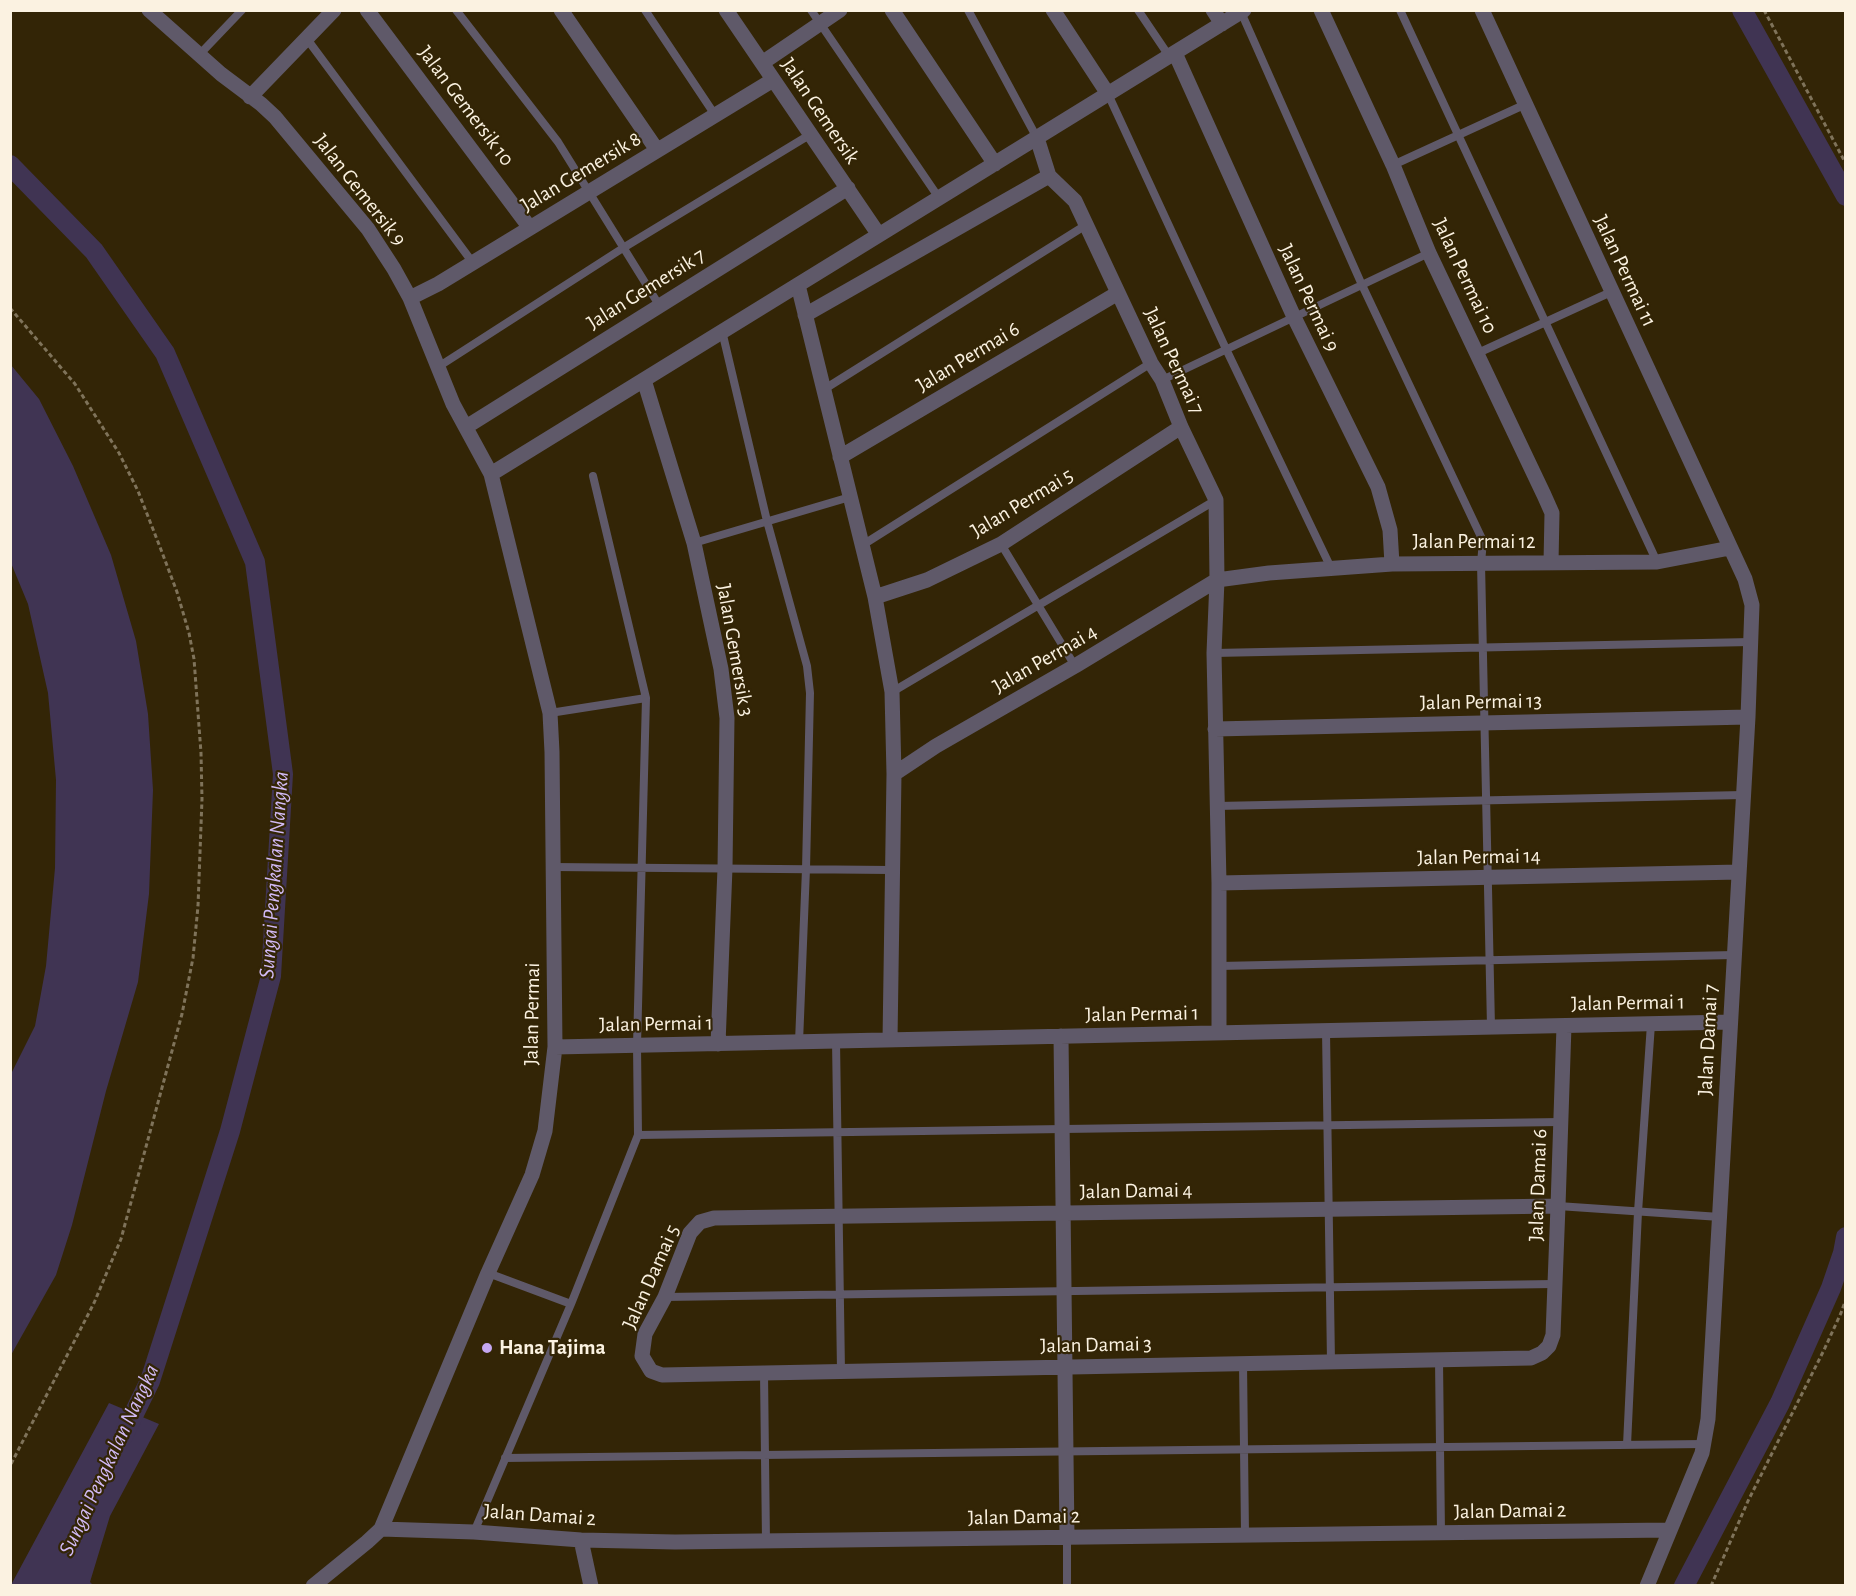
<!DOCTYPE html>
<html>
<head>
<meta charset="utf-8">
<style>
  body { margin:0 }
  #map { position:relative; width:1856px; height:1596px; overflow:hidden; background:#332506; font-family:"Alegreya Sans",sans-serif }
  canvas { display:block }
  .frame { position:absolute; inset:0; border:12px solid #fbf2e1; pointer-events:none }
</style>
</head>
<body>
<div id="map">
<canvas width="1856" height="1596"></canvas>
<div class="frame"></div>
</div>
<script>
const ctx = document.querySelector('canvas').getContext('2d');
ctx.lineJoin = 'round';
function paint(path, color) { ctx.fillStyle = color; ctx.fill(path, 'evenodd'); }
const shape = rows => new Path2D(rows.map(r => 'M' + r).join(''));
function strokePath(path, color, width, dash) { ctx.strokeStyle = color; ctx.lineWidth = width; ctx.lineCap = dash ? 'butt' : 'round'; ctx.setLineDash(dash || []); ctx.stroke(path); }
function drawText(font, color, halo, rows, align = 'center') {
  ctx.font = font + ' "Alegreya Sans",sans-serif'; ctx.lineWidth = 4.5; ctx.setLineDash([]); ctx.textBaseline = 'middle'; ctx.strokeStyle = halo; ctx.fillStyle = color; for (const [text, x, y, turn = 0] of rows) {
    ctx.save(); ctx.translate(x, y); ctx.rotate((+turn || 0) * Math.PI / 180); ctx.textAlign = isNaN(turn) ? turn : align; if (halo) ctx.strokeText(text, 0, 0); ctx.fillText(text, 0, 0); ctx.restore();
  }
}
paint(shape([
  [11,365,39,399,73,466,111,555,136,641,148,714,153,790,149,894,138,982,106,1091,72,1225,56,1275,11,1355,11,1074,35,1026,46,966,55,868,56,780,48,693,28,604,11,563],
  [109,1403,159,1424,110,1516,90,1582,93,1585,11,1585]
]), '#403453');
strokePath(shape([
  [1742,10,1846,196],
  [10,165,94,251,165,353,255,562,283,774,271,976,230,1131,150,1381,123,1436],
  [1684,1586,1780,1403,1831,1288,1843,1253,1846,1237]
]), '#403453', 20);
strokePath(shape([
  [1764,10,1846,164],
  [10,308,75,384,119,453,138,491,160,547,177,592,189,633,194,659,201,753,202,799,198,906,193,958,182,1014,121,1239,94,1303,10,1466],
  [1711,1586,1748,1501,1824,1350,1841,1313,1846,1299]
]), '#7f735a', 3, [4.5, 3]);
strokePath(shape([
  [456,10,558,142,659,305],
  [645,10,715,115],
  [811,10,939,198],
  [968,10,1037,138],
  [1138,10,1169,56],
  [1400,10,1657,562],
  [1241,12,1362,285,1483,541,1481,563,1491,1027],
  [307,39,473,263],
  [199,55,242,10],
  [1108,94,1226,349,1331,568],
  [1393,165,1526,104],
  [722,331,767,521,807,666,810,693,806,869,799,1042],
  [1478,353,1611,292],
  [438,367,623,248,811,134],
  [1162,380,1429,253],
  [823,390,1086,225],
  [694,543,850,497],
  [1001,544,1075,666],
  [861,546,1151,363],
  [1214,653,1751,642],
  [892,692,1216,500],
  [550,713,646,698],
  [1217,806,1743,795],
  [553,867,891,870],
  [1219,966,1734,955],
  [1326,1031,1331,1362],
  [836,1041,841,1371],
  [638,1135,1561,1122],
  [1558,1206,1720,1217],
  [488,1273,571,1304],
  [665,1297,1554,1284],
  [1439,1360,1441,1533],
  [1243,1363,1245,1534],
  [764,1373,766,1542],
  [1627,1445,1638,1212,1651,1024],
  [505,1458,1704,1444],
  [474,1532,571,1304,638,1135,637,1045,646,698,593,476],
  [1067,1586,1067,1538]
]), '#5f5969', 8);
strokePath(shape([
  [149,10,221,74,261,104,275,117,368,229,394,269,410,298,453,404,491,474,550,713,552,752,555,1047,545,1131,532,1175,488,1273,381,1529,367,1542,313,1586],
  [367,10,530,228],
  [561,10,657,150],
  [726,10,879,235],
  [892,10,995,164],
  [1053,10,1108,94],
  [1213,10,1222,24],
  [1321,10,1393,165,1429,253,1544,495,1552,513,1551,563],
  [1482,10,1745,579,1752,605,1748,717,1708,1419,1702,1453,1647,1586],
  [1175,53,1294,317,1378,487,1390,530,1392,564],
  [762,63,840,10],
  [250,97,334,10],
  [1037,138,1049,176,1075,201,1151,363,1162,380,1181,427,1216,500,1217,580,1214,653,1219,883,1219,1033],
  [798,285,875,597,892,692,894,774,890,1040],
  [410,298,438,284,773,80],
  [805,315,1049,176],
  [644,380,694,543,721,669,727,718,725,868,718,1044],
  [466,427,848,188],
  [840,457,1118,293],
  [491,474,1244,10],
  [875,597,927,580,1001,544,1181,427],
  [1215,729,1748,717],
  [894,774,936,746,1075,666,1217,580,1269,573,1392,564,1657,562,1730,548],
  [1219,883,1739,872],
  [1061,1036,1067,1538],
  [555,1047,1730,1022],
  [1558,1206,714,1218,700,1222,690,1233,665,1297,645,1334,642,1356,651,1371,662,1375,1531,1358,1542,1353,1549,1346,1553,1335,1558,1206,1564,1026],
  [381,1529,474,1532,581,1540,675,1542,1668,1530],
  [581,1540,591,1586]
]), '#5f5969', 15);
for (const [x, y, r, color] of [
  [487,1348,6,"#c5a7f1"]
]) { const dot = new Path2D(); dot.arc(x, y, r, 0, 2 * Math.PI); ctx.fillStyle = color; ctx.fill(dot); strokePath(dot, '#332506', 2); }
drawText('21px', '#fbf2e1', '#332506', [
  ["Jalan Gemersik 10",466,106,53],
  ["Jalan Gemersik",820,111,56],
  ["Jalan Gemersik 8",581,172,-31],
  ["Jalan Gemersik 9",360,190,52],
  ["Jalan Permai 11",1625,271,65],
  ["Jalan Permai 10",1465,276,65],
  ["Jalan Gemersik 7",646,289,-32],
  ["Jalan Permai 9",1309,298,65],
  ["Jalan Permai 6",968,357,-31],
  ["Jalan Permai 7",1174,361,65],
  ["Jalan Permai 5",1022,503,-31],
  ["Jalan Permai 12",1474,542],
  ["Jalan Gemersik 3",735,650,80],
  ["Jalan Permai 4",1045,659,-30],
  ["Jalan Permai 13",1481,702,-1],
  ["Jalan Permai 14",1479,857,-1],
  ["Jalan Permai 1",1628,1003,-1],
  ["Jalan Permai",532,1014,-89],
  ["Jalan Permai 1",1142,1014,-1],
  ["Jalan Permai 1",656,1024,-1],
  ["Jalan Damai 7",1708,1040,-87],
  ["Jalan Damai 6",1538,1185,-88],
  ["Jalan Damai 4",1136,1191,-1],
  ["Jalan Damai 5",651,1277,-66],
  ["Jalan Damai 3",1096,1345,-1],
  ["Jalan Damai 2",1510,1511,-1],
  ["Jalan Damai 2",540,1515,4],
  ["Jalan Damai 2",1024,1517,-1]
]);
drawText('bold 21px', '#fbf2e1', '#332506', [
  ["Hana Tajima",499,1348]
], 'left');
drawText('italic 22px', '#d1baf5', '#332506', [
  ["Sungai Pengkalan Nangka",274,875,-86],
  ["Sungai Pengkalan Nangka",109,1460,-65]
]);
</script>
</body>
</html>
